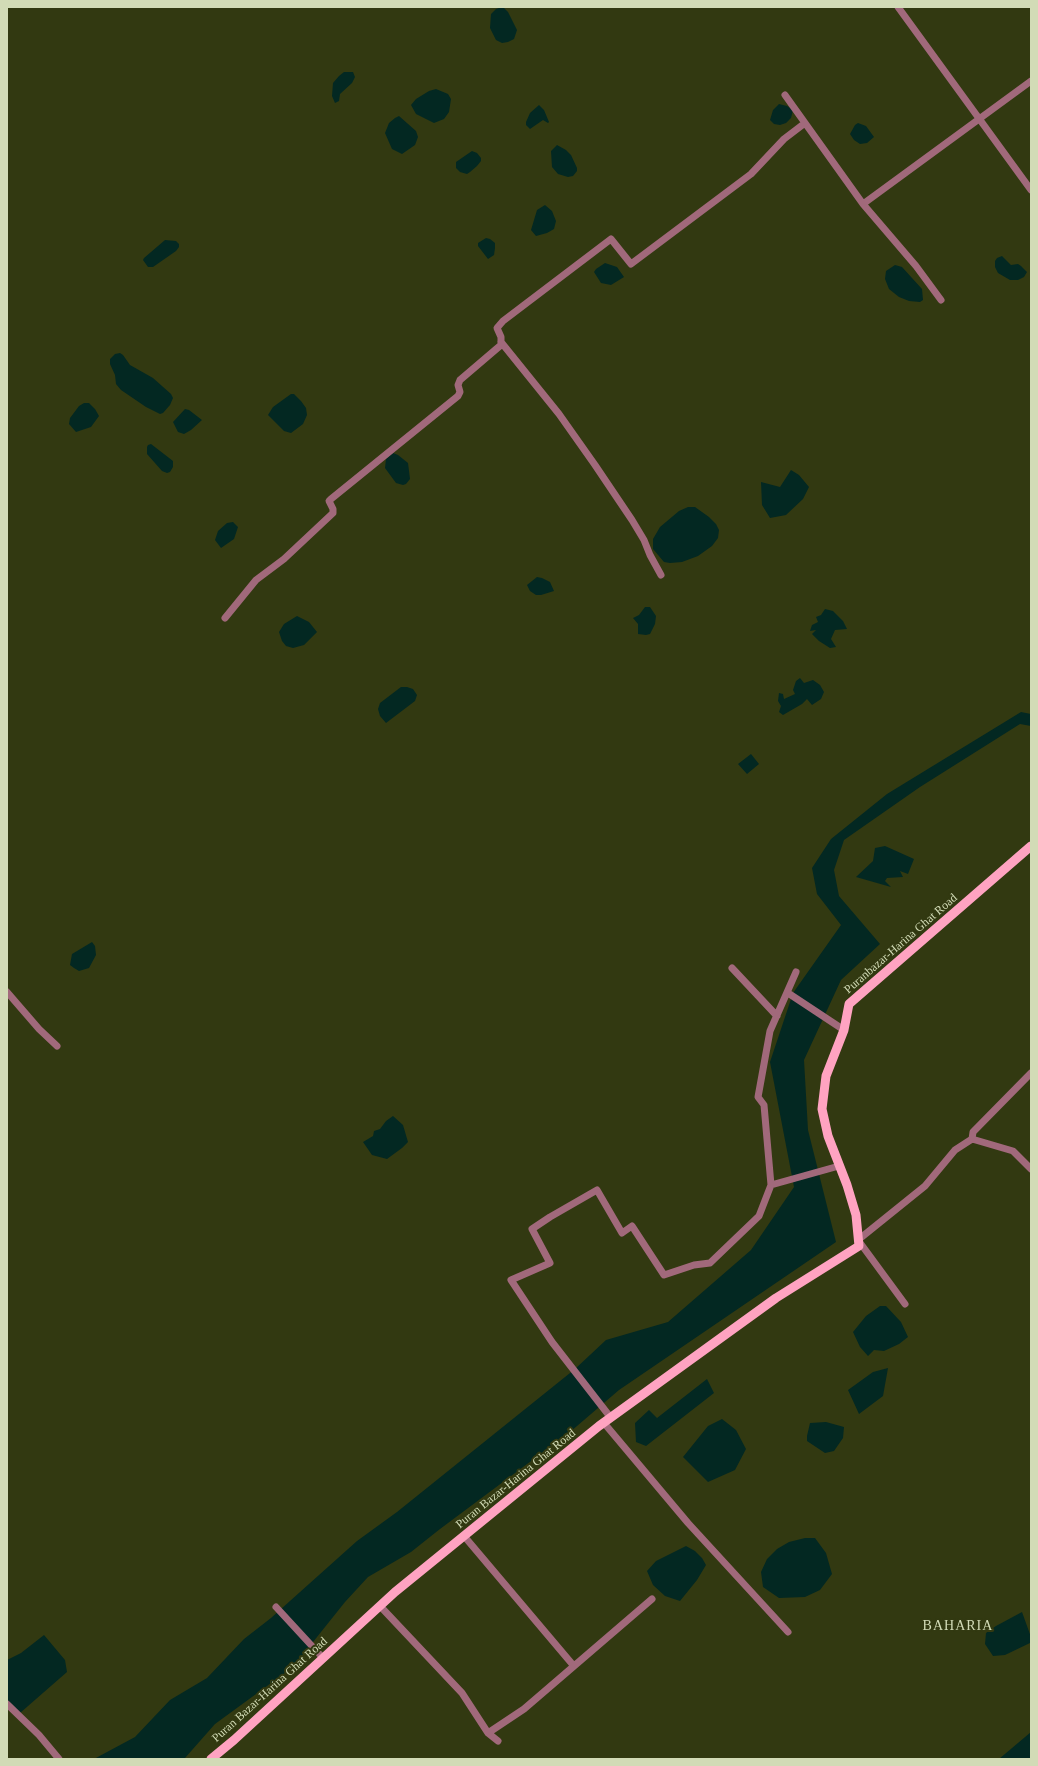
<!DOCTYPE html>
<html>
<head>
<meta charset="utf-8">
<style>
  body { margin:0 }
  #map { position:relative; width:1038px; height:1766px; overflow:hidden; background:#323911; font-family:"Times New Roman",serif }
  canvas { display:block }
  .frame { position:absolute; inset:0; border:8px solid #d2dbb6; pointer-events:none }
</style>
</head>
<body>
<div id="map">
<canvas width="1038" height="1766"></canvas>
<div class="frame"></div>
</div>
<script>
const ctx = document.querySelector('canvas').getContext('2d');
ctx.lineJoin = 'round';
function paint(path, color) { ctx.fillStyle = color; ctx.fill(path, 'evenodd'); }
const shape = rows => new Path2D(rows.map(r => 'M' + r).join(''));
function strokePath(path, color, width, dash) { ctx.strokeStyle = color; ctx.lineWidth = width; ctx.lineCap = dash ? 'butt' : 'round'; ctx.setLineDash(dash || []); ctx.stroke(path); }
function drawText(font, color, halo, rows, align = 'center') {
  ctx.font = font + ' "Times New Roman",serif'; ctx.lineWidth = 4; ctx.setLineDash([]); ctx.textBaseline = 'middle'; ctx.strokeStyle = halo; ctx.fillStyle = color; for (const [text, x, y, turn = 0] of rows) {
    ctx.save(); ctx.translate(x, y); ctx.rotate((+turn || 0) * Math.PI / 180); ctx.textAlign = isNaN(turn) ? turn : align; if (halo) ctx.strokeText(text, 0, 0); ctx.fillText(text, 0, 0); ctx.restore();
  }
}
paint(shape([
  [502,7,504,8,508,12,517,30,514,39,508,42,502,43,496,40,490,28,491,14,496,9],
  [344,72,353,72,355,77,352,83,340,94,339,101,335,103,332,96,333,83,339,76],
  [436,89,448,94,451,99,449,112,444,119,434,123,416,114,411,105,416,99,429,91],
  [779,104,787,106,793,110,791,118,786,123,780,125,774,124,770,120,773,110],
  [539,105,544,110,549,122,548,123,543,120,530,129,526,125,526,122,530,113],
  [399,116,416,131,418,137,415,145,402,154,392,149,385,133,389,123,395,118],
  [858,123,866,126,874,137,867,143,860,144,854,140,850,134,855,125],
  [557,145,566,150,571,155,577,168,577,171,573,176,568,177,558,174,552,167,551,151],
  [472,151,477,153,481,158,481,161,477,166,470,172,467,174,460,172,456,168,456,162],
  [545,205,552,211,556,221,554,229,547,233,536,236,531,230,537,210],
  [486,238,490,239,495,243,495,248,494,255,488,259,478,246,478,243],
  [165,240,176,241,179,244,179,247,176,251,153,267,148,267,143,260,144,258],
  [1002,256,1011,265,1018,264,1021,266,1027,272,1024,277,1018,280,1010,280,998,273,995,267,995,261,997,258],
  [605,263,617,267,624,277,611,285,601,283,594,272,596,269],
  [895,265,902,267,922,289,923,300,920,302,909,301,899,297,889,289,885,279,886,271],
  [120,353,123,355,130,365,153,378,171,394,173,398,170,405,163,413,160,414,146,407,121,390,116,384,115,375,110,364,110,359,115,354],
  [291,394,294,394,301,401,306,408,307,415,303,424,291,433,284,431,268,415,273,407],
  [84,403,89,403,95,409,99,416,91,427,76,432,69,424,70,418,79,406],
  [185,409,189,410,202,420,191,430,184,434,178,432,173,422],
  [151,444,173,461,173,467,170,472,167,473,162,471,147,454,147,447,148,445],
  [393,453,398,455,408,463,410,479,406,484,403,485,396,483,385,468,386,459],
  [791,470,799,475,809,487,803,499,786,515,770,518,762,505,761,482,780,487],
  [688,507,695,507,709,517,716,524,719,530,718,538,712,546,698,556,682,562,670,563,664,562,653,549,653,539,660,527,679,511],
  [233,522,238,527,234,539,221,548,215,540,218,531,227,523],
  [537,577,542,578,550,582,554,591,541,595,536,595,530,591,527,585],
  [645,607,650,607,656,616,655,624,650,634,646,635,638,634,638,624,633,618,639,615],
  [825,609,833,611,843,621,847,629,835,630,831,639,836,647,830,648,819,641,812,634,816,630,810,631,812,625,818,622,816,617,821,615],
  [297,616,309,622,317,632,304,645,293,648,286,646,282,641,279,632,284,624],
  [800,678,804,683,813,680,820,685,824,692,821,699,812,705,807,699,802,704,783,715,779,712,781,706,778,701,779,693,783,694,784,699,795,694,793,690,796,681],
  [401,687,407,687,413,689,417,695,415,701,386,723,380,716,378,709,380,703],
  [1021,712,1031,714,1031,726,1020,724,920,787,844,840,834,870,839,896,880,944,841,980,804,1060,808,1130,836,1242,619,1390,570,1432,440,1529,411,1552,368,1577,345,1602,293,1667,215,1724,185,1758,182,1759,94,1759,135,1737,170,1700,207,1678,244,1639,271,1618,357,1541,397,1512,575,1369,606,1340,668,1322,751,1250,794,1187,770,1062,793,993,841,925,817,894,812,868,831,839,887,794],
  [751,754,759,764,747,774,738,764],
  [885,846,914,859,908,874,900,871,903,877,887,878,885,881,891,887,856,877,873,861,875,848],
  [92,942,95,946,96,955,89,968,79,971,74,968,70,965,72,954],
  [393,1116,403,1125,408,1142,402,1148,387,1159,372,1155,363,1142,373,1136,374,1131,380,1129,386,1121],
  [880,1306,886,1306,901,1322,908,1337,899,1344,884,1351,874,1350,868,1356,860,1347,853,1332,866,1316],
  [888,1368,883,1396,859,1414,848,1390,873,1372],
  [707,1379,714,1393,646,1446,636,1442,635,1423,649,1410,657,1418],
  [722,1419,736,1430,746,1449,735,1470,708,1482,683,1457,708,1426],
  [826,1422,844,1427,843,1438,834,1451,825,1453,807,1441,807,1436,810,1423],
  [805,1538,815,1538,826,1553,832,1574,820,1590,805,1597,779,1598,763,1587,761,1572,767,1559,777,1549,789,1542],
  [686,1546,695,1551,702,1558,706,1565,697,1580,680,1601,665,1596,653,1585,647,1571,656,1561],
  [1022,1612,1031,1637,1030,1643,1005,1655,993,1656,985,1644,986,1633,996,1626],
  [44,1635,65,1660,67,1672,20,1713,7,1700,7,1660,21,1653],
  [1031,1732,1031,1759,999,1759]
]), '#032822');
strokePath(shape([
  [898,7,1031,190],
  [785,95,863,204,916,266,941,300],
  [863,204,1031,81],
  [501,342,559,414,595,465,632,520,644,540,650,555,661,575],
  [225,618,256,580,284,559,333,513,333,509,329,501,331,499,458,396,460,392,458,385,460,380,501,345,501,337,497,328,503,321,611,239,631,264,751,174,784,139,805,123],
  [732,968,777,1016],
  [7,992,39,1029,57,1046],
  [788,993,844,1030],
  [972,1139,973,1132,1031,1073],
  [771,1185,839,1166],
  [905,1304,858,1240,925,1186,955,1150,972,1139,1013,1151,1031,1169],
  [611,1418,552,1342,511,1280,550,1263,532,1229,550,1217,597,1190,622,1233,632,1226,664,1275,694,1265,710,1263,759,1216,771,1185,764,1105,758,1097,770,1031,796,972],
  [604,1423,688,1523,788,1632],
  [464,1536,573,1665],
  [380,1606,462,1693,488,1733,498,1741],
  [276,1607,323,1658],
  [7,1704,39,1735,59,1759],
  [488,1733,524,1709,652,1599]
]), '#a1697b', 7);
strokePath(shape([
  [211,1759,234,1740,395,1592,599,1426,776,1298,859,1246,856,1215,847,1185,828,1136,822,1109,826,1076,844,1030,849,1004,1031,846]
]), '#ffa3c1', 9);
drawText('12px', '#d2dbb6', '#323911', [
  ["Puranbazar-Harina Ghat Road",901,944,-41],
  ["Puran Bazar-Harina Ghat Road",516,1479,-39],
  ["Puran Bazar-Harina Ghat Road",270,1690,-42]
]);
ctx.letterSpacing = '1px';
drawText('14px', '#d2dbb6', '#323911', [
  ["BAHARIA",958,1626]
]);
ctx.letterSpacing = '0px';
</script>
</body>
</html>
